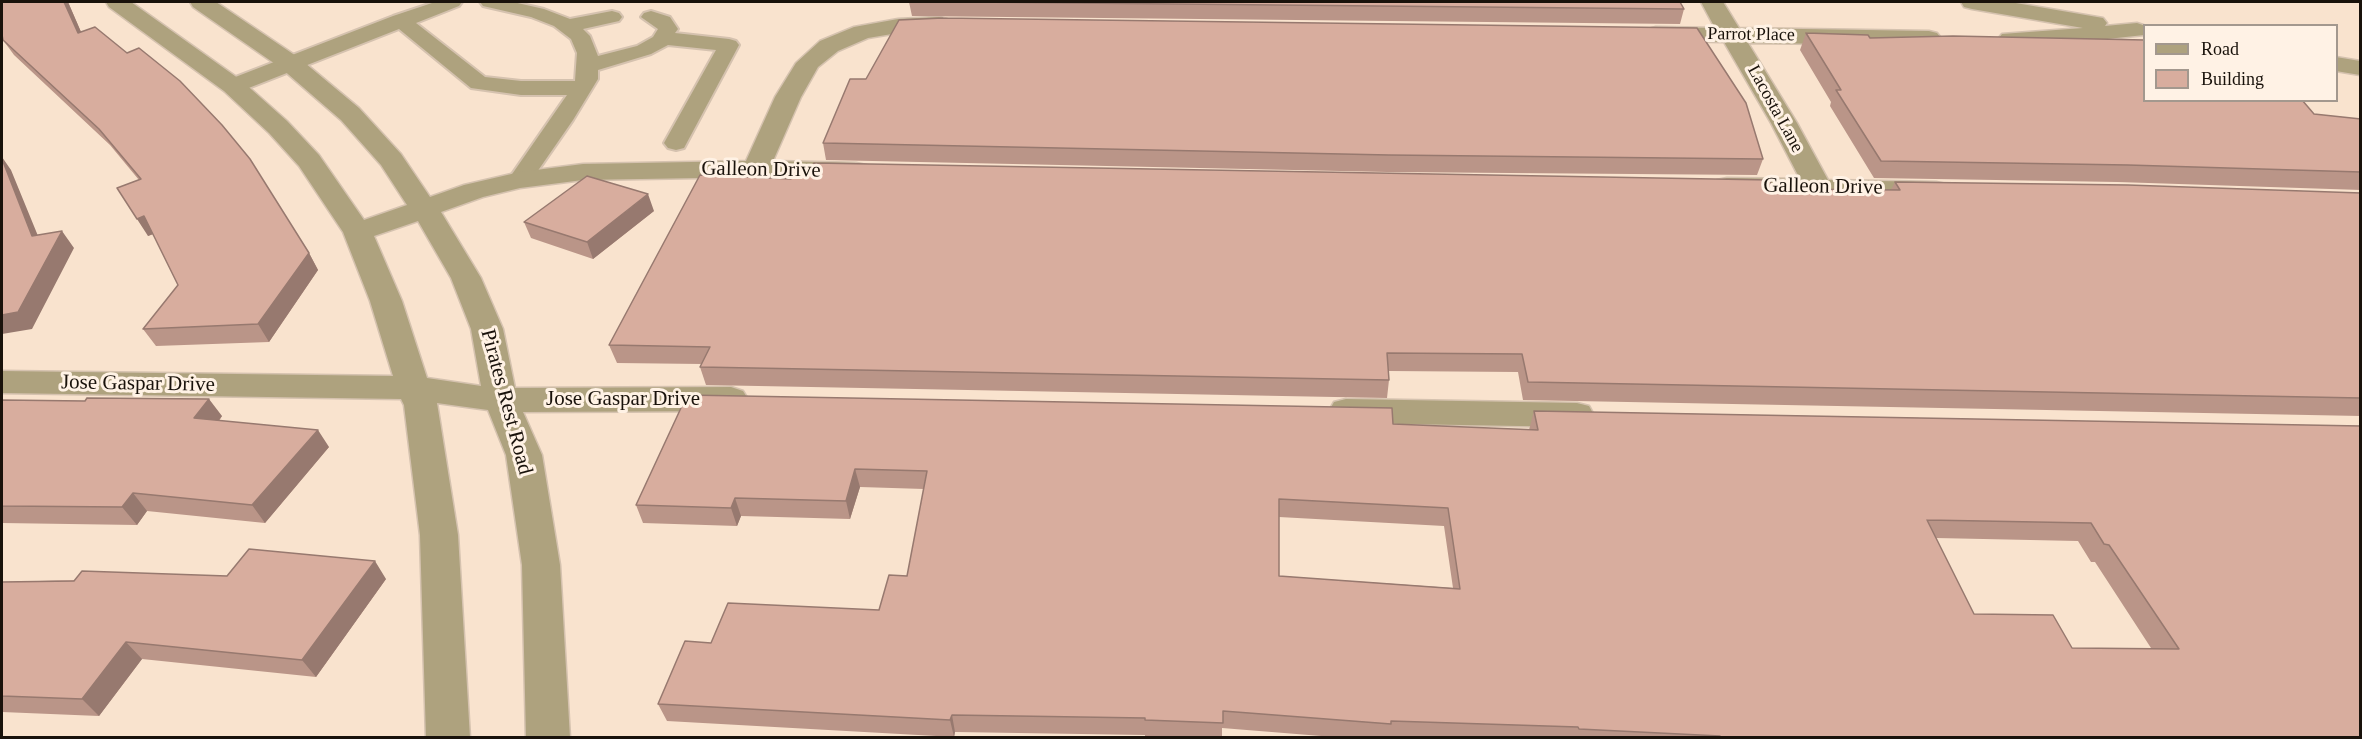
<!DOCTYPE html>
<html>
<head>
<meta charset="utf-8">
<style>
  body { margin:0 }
  #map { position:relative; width:2362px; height:739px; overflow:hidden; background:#f9e3ce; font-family:Georgia,serif }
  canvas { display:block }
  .frame { position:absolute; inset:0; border:3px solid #19120b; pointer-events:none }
  .legend { position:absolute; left:2143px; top:24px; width:195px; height:78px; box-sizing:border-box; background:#fff2e5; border:2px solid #a3988e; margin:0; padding:8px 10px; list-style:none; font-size:18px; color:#19120b }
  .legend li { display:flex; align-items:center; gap:12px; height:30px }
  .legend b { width:30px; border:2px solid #a3988e }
</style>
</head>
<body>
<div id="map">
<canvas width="2362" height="739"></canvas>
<div class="frame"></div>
<ul class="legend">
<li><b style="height:8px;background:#aea27e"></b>Road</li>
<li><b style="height:16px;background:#d8ad9e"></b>Building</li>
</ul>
</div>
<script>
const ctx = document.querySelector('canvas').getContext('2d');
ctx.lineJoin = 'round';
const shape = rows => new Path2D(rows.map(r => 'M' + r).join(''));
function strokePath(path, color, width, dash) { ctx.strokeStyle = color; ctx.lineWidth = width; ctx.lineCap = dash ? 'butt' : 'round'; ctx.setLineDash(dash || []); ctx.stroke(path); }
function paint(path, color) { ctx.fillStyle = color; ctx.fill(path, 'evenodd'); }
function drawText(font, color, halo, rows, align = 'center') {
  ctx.font = font + ' Georgia,serif'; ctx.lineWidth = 6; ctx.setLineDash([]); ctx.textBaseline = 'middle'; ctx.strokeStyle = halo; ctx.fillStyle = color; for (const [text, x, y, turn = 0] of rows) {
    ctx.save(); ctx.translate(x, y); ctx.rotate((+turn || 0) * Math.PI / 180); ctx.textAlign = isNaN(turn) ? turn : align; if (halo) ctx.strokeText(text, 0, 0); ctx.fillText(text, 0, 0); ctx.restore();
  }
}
const service = shape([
  [435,2,462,2,459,6,416,23,485,77,521,81,575,81,577,53,571,39,554,26,531,17,483,6,480,2,513,2,544,9,570,19,612,11,619,13,622,17,619,21,583,29,590,36,598,56,637,46,653,37,658,29,641,17,644,13,651,11,670,17,678,29,675,33,729,39,736,41,739,45,684,148,676,150,668,148,664,143,716,50,668,45,651,54,598,70,598,79,573,120,528,185,520,187,512,185,508,180,567,95,521,95,471,88,399,29,241,91,233,93,225,91,222,86,225,81,393,16,435,2]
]);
const minor = shape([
  [106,2,131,2,242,81,287,121,319,155,364,220,407,205,381,165,341,120,281,68,193,7,190,2,216,2,299,58,359,108,401,154,430,197,464,185,520,172,583,164,746,161,775,97,796,63,820,41,854,27,898,19,939,17,947,19,951,24,947,29,939,31,898,33,868,38,838,51,818,67,801,97,773,161,856,163,866,165,870,171,866,177,856,179,756,177,583,180,520,188,483,197,441,212,481,278,503,329,515,388,731,387,743,391,748,399,743,407,731,411,523,412,542,455,560,565,570,738,526,738,522,565,506,455,488,410,437,403,458,535,470,738,426,738,420,535,404,405,401,399,2,393,2,371,393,376,370,301,343,232,299,166,269,133,224,91,109,7,106,2],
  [418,221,451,278,471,329,481,386,427,378,402,301,374,236,418,221],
  [1701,2,1723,2,1739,28,1929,31,1937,33,1941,38,1937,43,1929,45,1748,43,1797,123,1828,180,1936,182,1946,184,1950,190,1946,196,1936,198,1727,194,1717,192,1713,186,1717,180,1727,178,1800,179,1771,123,1724,42,1656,41,1648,39,1644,34,1648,29,1656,27,1715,28,1701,2],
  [1961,2,2010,2,2103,18,2107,23,2105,26,2137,23,2146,26,2144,35,2043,46,2010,46,2002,44,1998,39,2002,34,2083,28,1972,9,1964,7,1961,2],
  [2336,57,2360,61,2360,75,2336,71,2336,57],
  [1346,399,1577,403,1589,406,1594,415,1589,424,1577,427,1346,423,1334,420,1329,411,1334,402,1346,399]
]);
strokePath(service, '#d5c2af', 4);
strokePath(minor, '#d5c2af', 3);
paint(service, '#aea27e');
paint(minor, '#aea27e');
paint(shape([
  [2,2,68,2,81,32,309,253,318,270,269,342,156,346,143,329,178,285,153,234,148,236,139,180,110,145,14,55,3,40],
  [909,2,1680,2,1684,9,1680,24,912,16],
  [1806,33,1870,38,2314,114,2361,119,2361,190,2118,182,1874,178,1830,106,1831,102,1800,50],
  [823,143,1763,159,1757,175,1387,172,826,160],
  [809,173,1772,189,1891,190,1895,182,2361,193,2361,416,1523,400,1518,372,1389,371,1389,380,1387,398,706,385,700,367,702,364,617,363,609,345,791,179],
  [654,211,593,259,531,238,524,222],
  [687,395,1529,430,1534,411,2361,426,2361,738,1346,738,1222,728,1222,738,1156,738,1145,737,1145,735,955,732,954,737,667,721,658,704,711,643,879,610,907,576,924,489,860,487,850,519,741,516,737,526,643,523,636,505],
  [1279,517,1444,526,1453,588,1279,576],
  [1936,538,2078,541,2091,562,2095,562,2151,648,2072,648,1974,614],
  [2,400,85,401,222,416,219,421,329,447,265,523,147,511,137,525,2,523],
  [227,576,386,579,316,677,142,659,99,716,2,712,2,582]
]), '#ba9588');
paint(shape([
  [64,2,68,2,88,48,78,33],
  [2,157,11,170,45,253,32,236,2,159],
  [648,194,654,211,593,259,587,242],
  [144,216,156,233,148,236,137,219],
  [62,231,74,248,32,329,2,334,2,315],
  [309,253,318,270,269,342,258,324],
  [209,399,222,416,207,436,194,418],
  [318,430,329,447,265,523,252,505],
  [855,469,860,487,850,519,846,501],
  [133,493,147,511,137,525,122,507],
  [735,498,741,516,737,526,731,508],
  [375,561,386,579,316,677,302,660],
  [126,642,142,659,99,716,82,699],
  [952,715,955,732,954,737,950,720]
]), '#97796f');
const building = shape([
  [2,2,64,2,78,33,95,27,127,53,139,48,180,81,222,125,250,159,309,253,258,324,143,329,178,285,144,216,137,219,117,188,141,179,99,129,3,40,2,35,2,2],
  [971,2,1680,2,1684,9,971,2],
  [943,18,1697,28,1746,103,1763,159,1389,155,823,143,850,79,866,79,899,20,943,18],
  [1806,33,1868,35,1870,38,1953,36,2145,40,2145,100,2302,100,2314,114,2361,119,2361,172,2128,165,1881,161,1836,90,1841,90,1806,33],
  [2,159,32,236,62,231,18,312,2,315,2,159],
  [814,163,1770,180,1772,189,1900,190,1895,182,2128,185,2361,193,2361,398,1528,382,1522,354,1387,353,1389,380,700,367,710,347,609,345,700,175,791,179,795,172,809,173,814,163],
  [587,176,648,194,587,242,524,222,587,176],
  [687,395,1392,408,1393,424,1538,430,1534,411,2361,426,2361,738,1720,738,1720,736,1579,729,1578,727,1391,721,1391,724,1223,711,1223,723,1145,720,1145,718,952,715,950,720,658,704,685,641,711,643,728,603,879,610,889,575,907,576,927,471,855,469,846,501,735,498,731,508,636,505,687,395],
  [1279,499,1448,508,1460,589,1279,576,1279,499],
  [1927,520,2091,523,2104,544,2109,545,2179,649,2072,648,2053,615,1974,614,1927,520],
  [87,398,209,399,194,418,318,430,252,505,133,493,122,507,2,506,2,400,85,401,87,398],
  [249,549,375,561,302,660,126,642,82,699,2,696,2,582,74,581,82,571,227,576,249,549]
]);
paint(building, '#d8ad9e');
strokePath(building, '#97796f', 1.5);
drawText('18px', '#19120b', '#fff2e5', [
  ["Parrot Place",1751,35,1],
  ["Lacosta Lane",1775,109,61]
]);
drawText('21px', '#19120b', '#fff2e5', [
  ["Galleon Drive",761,170,1],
  ["Galleon Drive",1823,187,1],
  ["Jose Gaspar Drive",138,384,1],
  ["Jose Gaspar Drive",623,399],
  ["Pirates Rest Road",506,402,75]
]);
</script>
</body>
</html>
